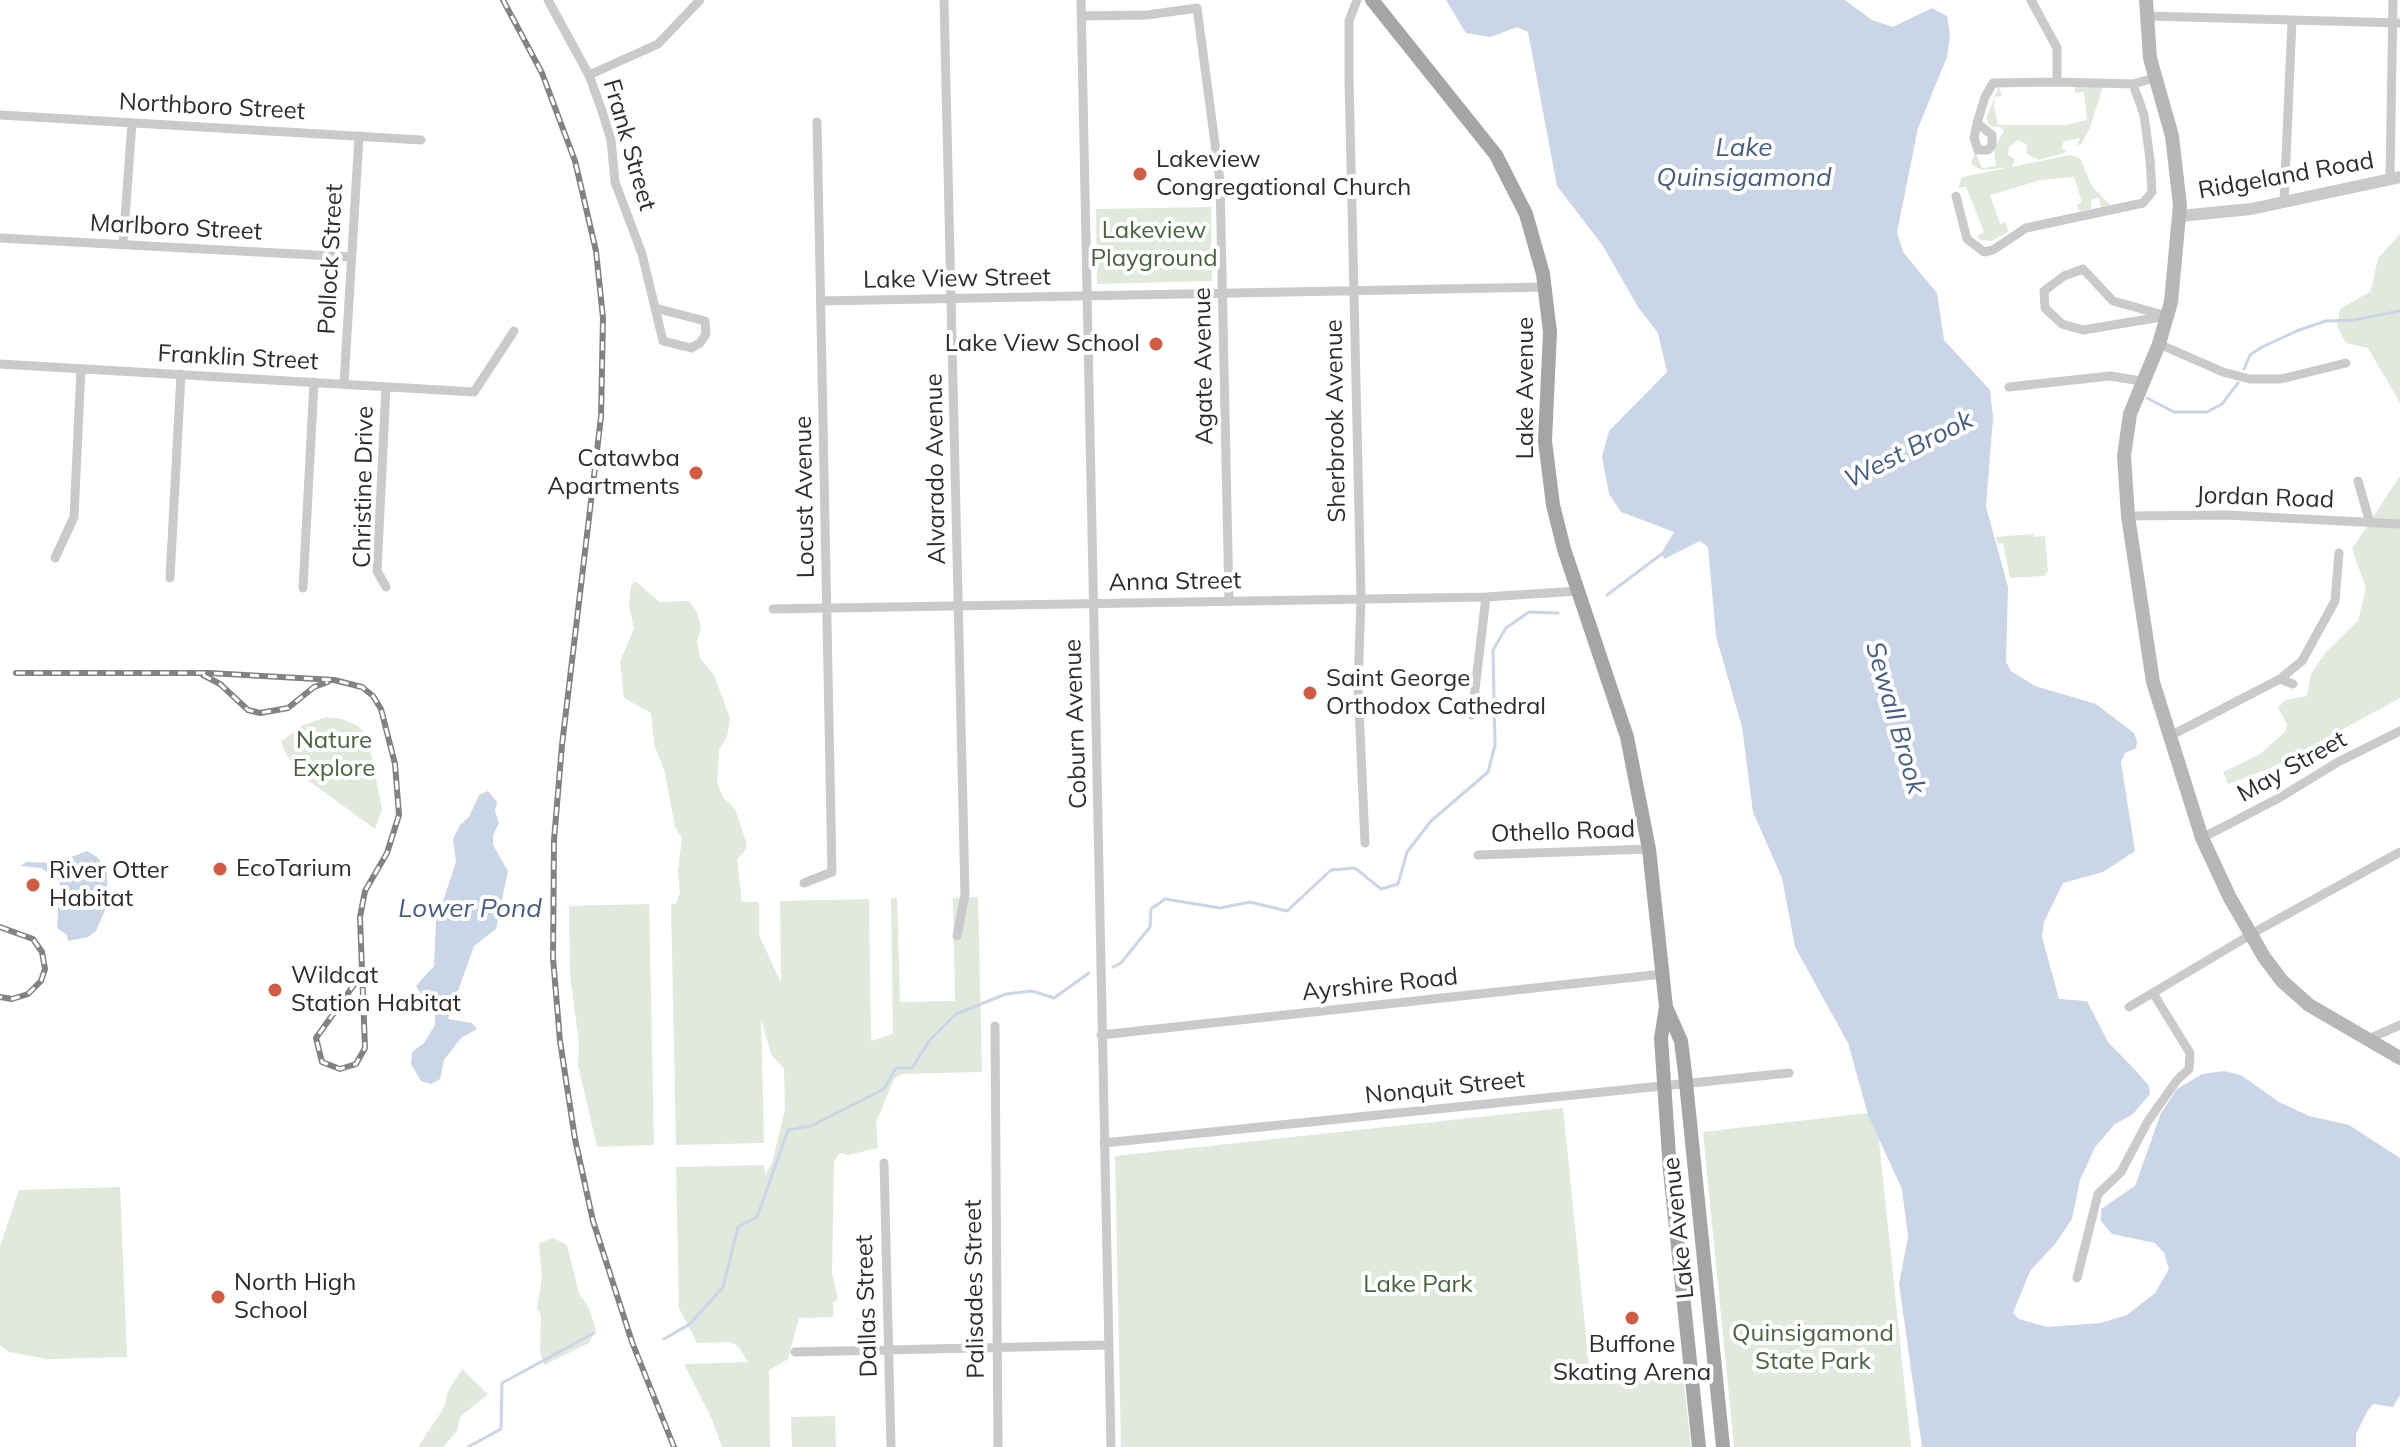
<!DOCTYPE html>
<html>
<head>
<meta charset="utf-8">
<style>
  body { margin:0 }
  canvas { display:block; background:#fff }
</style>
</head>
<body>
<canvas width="2400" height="1447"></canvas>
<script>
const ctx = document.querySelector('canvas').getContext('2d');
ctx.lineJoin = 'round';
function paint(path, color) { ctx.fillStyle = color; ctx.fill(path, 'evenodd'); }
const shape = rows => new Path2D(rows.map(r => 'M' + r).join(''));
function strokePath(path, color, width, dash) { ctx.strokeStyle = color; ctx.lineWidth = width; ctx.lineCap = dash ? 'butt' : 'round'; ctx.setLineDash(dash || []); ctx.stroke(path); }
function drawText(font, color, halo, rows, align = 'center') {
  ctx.font = font + ' Mulish,sans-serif'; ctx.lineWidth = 8; ctx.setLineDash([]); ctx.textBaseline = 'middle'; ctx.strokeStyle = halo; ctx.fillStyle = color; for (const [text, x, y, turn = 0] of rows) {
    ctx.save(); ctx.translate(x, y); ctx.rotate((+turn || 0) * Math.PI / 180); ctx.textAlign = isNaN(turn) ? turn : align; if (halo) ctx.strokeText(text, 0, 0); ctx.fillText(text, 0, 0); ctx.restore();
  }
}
paint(shape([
  [2075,84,2103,86,2090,128,2081,144,2077,146,2080,138,2064,141,2061,148,2067,152,2038,160,2027,154,2026,144,2018,140,2009,147,2008,155,2015,159,2012,167,1981,170,1971,164,1975,152,1982,168,1996,166,1994,148,2004,131,2001,127,1990,126,1986,119,1999,86,2002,96,1995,97,1994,106,1998,125,2065,125,2087,120,2084,92,2075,93],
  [2070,155,2080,158,2092,186,2110,205,2101,207,2099,198,2091,200,2091,209,2080,211,2077,205,2082,202,2074,177,2041,180,1990,195,2000,224,2006,222,2008,232,1991,241,1980,240,1977,236,1984,232,1966,187,1958,188,1962,177],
  [1211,207,1212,281,1097,284,1096,209],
  [2400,234,2400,403,2368,348,2346,343,2337,326,2340,309,2371,291,2378,258],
  [2400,476,2400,698,2273,767,2228,784,2223,772,2260,754,2285,732,2287,724,2278,708,2285,700,2307,696,2311,674,2325,653,2358,621,2366,588,2352,549],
  [2033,534,2034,537,2045,536,2048,571,2044,576,2010,578,2003,543,1998,544,1996,537],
  [635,581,660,602,689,601,697,612,701,627,697,642,700,658,714,675,730,718,727,737,719,750,717,782,723,797,735,809,746,842,746,849,737,860,742,902,759,902,759,935,781,983,780,901,869,899,871,1041,893,1034,891,898,897,898,900,1002,955,1001,953,898,978,897,982,1072,902,1074,894,1079,876,1123,878,1148,848,1155,840,1153,834,1161,832,1273,838,1299,833,1303,833,1317,799,1318,788,1359,769,1370,770,1447,722,1447,711,1417,684,1364,748,1362,738,1346,730,1342,697,1343,679,1308,676,1167,764,1165,765,1175,772,1163,785,1109,784,1069,771,1054,761,1018,764,1143,676,1145,671,904,676,904,680,893,678,871,682,838,675,827,665,773,654,744,651,713,624,698,620,662,634,628,629,606,631,586],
  [326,717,342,719,358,726,368,738,382,809,375,829,301,775,286,754,281,742,301,726],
  [649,904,654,1145,597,1147,578,1065,579,1044,570,974,569,906],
  [1563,1108,1589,1366,1620,1383,1683,1375,1691,1447,1121,1447,1115,1156],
  [1876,1112,1911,1447,1734,1447,1703,1132],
  [120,1187,127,1357,47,1359,9,1352,0,1345,0,1246,19,1190],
  [553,1238,567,1245,579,1294,588,1306,596,1329,589,1343,544,1365,540,1352,541,1315,537,1308,542,1277,539,1243],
  [462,1369,488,1394,460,1417,457,1431,443,1447,418,1447,445,1406,447,1393],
  [835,1416,836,1447,792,1447,791,1417]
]), '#e0e9dc');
paint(shape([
  [1446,0,1845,0,1872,20,1893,27,1932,8,1947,16,1950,35,1947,57,1918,128,1897,232,1903,252,1937,293,1944,340,1990,390,1993,418,1986,507,2008,587,2006,662,2011,671,2035,686,2096,704,2134,733,2137,741,2136,748,2125,753,2121,762,2135,851,2103,872,2063,883,2044,922,2042,937,2059,999,2087,1001,2108,1042,2138,1073,2149,1086,2150,1094,2133,1114,2115,1124,2095,1147,2080,1180,2072,1219,2055,1244,2030,1271,2013,1313,2019,1319,2047,1327,2101,1323,2127,1315,2155,1293,2169,1269,2164,1253,2155,1243,2112,1234,2101,1221,2101,1209,2135,1186,2161,1113,2177,1089,2202,1074,2224,1071,2241,1075,2279,1102,2309,1116,2349,1125,2400,1158,2400,1395,2393,1407,2373,1404,2368,1410,2356,1434,2356,1447,1922,1447,1899,1284,1908,1237,1902,1189,1868,1115,1848,1043,1795,947,1782,878,1753,812,1742,727,1716,636,1708,547,1700,541,1664,559,1662,552,1674,532,1621,512,1609,494,1602,457,1609,431,1667,372,1658,333,1638,307,1603,246,1557,186,1528,32,1517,27,1490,37,1466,33],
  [488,791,497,802,495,811,499,823,493,835,493,845,508,871,496,929,474,946,448,1019,472,1023,477,1029,461,1038,444,1060,440,1079,431,1084,421,1081,411,1064,412,1052,424,1043,435,1025,435,998,421,994,416,986,434,966,436,922,456,862,453,839,460,825,469,817,479,795],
  [87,851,97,857,107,870,108,903,96,931,88,937,68,941,67,935,57,928,60,881,41,868,20,866,26,862,55,863]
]), '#cad5e7');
strokePath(shape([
  [2244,369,2250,355,2262,347,2299,330,2326,321,2353,320,2400,311],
  [2147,398,2174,412,2207,412,2222,404,2238,383],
  [1607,595,1663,553],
  [1113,967,1121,963,1150,927,1151,909,1165,899,1220,908,1250,902,1287,911,1331,870,1355,868,1381,889,1398,884,1407,852,1431,821,1488,772,1495,745,1493,650,1506,628,1529,612,1558,613],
  [664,1339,690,1324,723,1287,738,1227,757,1217,788,1130,811,1126,884,1089,896,1068,912,1068,929,1041,956,1014,1006,994,1032,991,1054,998,1089,973],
  [468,1447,501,1429,502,1383,594,1333]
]), '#cad5e7', 3);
strokePath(shape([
  [548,0,589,75,602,111,611,140,615,182,642,254,663,341,691,348,700,343,706,334,705,321,655,308],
  [944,0,965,894,957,936],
  [1081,0,1111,1447],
  [1357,0,1349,21,1349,78,1361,599,1358,684,1365,843],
  [2031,0,2057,48,2057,82,2133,84,2154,78],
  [1081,16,1147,15,1197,8,1220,181,1229,601],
  [2147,16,2400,23],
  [589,75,658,44,700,0],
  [0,115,421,140],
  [1977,123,1992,135,1992,145,1988,150,1978,150,1974,138,1976,129,1977,123,1985,97,1993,83,2057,82],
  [2390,179,2393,0],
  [1956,196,1967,239,1984,252,1993,250,2026,228,2143,203,2152,192,2150,159,2144,115,2133,84],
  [2284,202,2292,21],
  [0,238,351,257],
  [123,245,132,123],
  [2083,269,2113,301,2167,316,2083,330,2062,324,2045,308,2044,291,2064,276,2083,269],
  [821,301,1546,287],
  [2159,344,2223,372,2250,379,2281,379,2346,363],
  [0,364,474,392,514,331],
  [344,384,359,136],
  [386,387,377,571,386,587],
  [2009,387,2110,376,2141,381],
  [2358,481,2370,523],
  [2128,516,2226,515,2400,524],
  [55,558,74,517,81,369],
  [170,578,181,374],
  [303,588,314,382],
  [773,609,1486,597,1578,591],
  [2280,679,2293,684],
  [1472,715,1486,597],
  [2170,736,2280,679,2302,661,2335,601,2339,553],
  [2202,838,2279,798,2338,762,2400,731],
  [1478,855,1649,849],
  [804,883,832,872,817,122],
  [2129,1007,2262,928,2400,852],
  [995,1026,998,1447],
  [1101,1035,1663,974],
  [2368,1039,2400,1025],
  [1104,1143,1789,1073],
  [884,1163,891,1447],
  [2077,1278,2098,1194,2121,1172,2148,1121,2177,1080,2189,1069,2190,1053,2153,993],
  [795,1352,1109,1345]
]), '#cacaca', 9);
strokePath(shape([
  [2180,216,2251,209,2400,177]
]), '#cacaca', 12);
strokePath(shape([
  [2146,0,2150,58,2172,136,2180,205,2171,302,2159,344,2130,414,2124,456,2128,516,2153,682,2202,838,2230,898,2264,957,2282,981,2309,1005,2400,1058]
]), '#b7b7b7', 14);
strokePath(shape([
  [1372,0,1496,155,1526,214,1543,274,1550,332,1545,441,1553,505,1564,549,1627,737,1649,849,1666,1007,1661,1038,1670,1171,1699,1447],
  [1666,1007,1681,1041,1685,1073,1723,1447]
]), '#a5a5a5', 14);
const rail = shape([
  [503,0,542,73,575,161,596,251,603,318,601,417,562,745,554,840,553,958,560,1041,575,1139,593,1221,632,1342,674,1447],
  [16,673,209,673,334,680,362,687,373,696,381,709,395,764,399,815,387,853,365,891,360,917,365,1048,356,1064,340,1069,322,1062,316,1038,361,975],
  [203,675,220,684,248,710,260,713,288,708,314,687,328,682],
  [0,927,33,939,42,952,45,969,41,981,28,994,12,999,0,997]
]);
strokePath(rail, '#828282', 6);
strokePath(rail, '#fff', 3, [9]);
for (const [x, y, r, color] of [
  [1140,174,8,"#d25b41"],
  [1156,344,8,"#d25b41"],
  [696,473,8,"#d25b41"],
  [1310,693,8,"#d25b41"],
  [220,869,8,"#d25b41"],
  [33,885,8,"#d25b41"],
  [275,990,8,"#d25b41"],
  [218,1297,8,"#d25b41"],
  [1632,1318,8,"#d25b41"]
]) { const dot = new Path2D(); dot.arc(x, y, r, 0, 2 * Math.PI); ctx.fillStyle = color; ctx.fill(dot); strokePath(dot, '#fff', 3); }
drawText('24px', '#2d2d2d', '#fff', [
  ["Northboro Street",212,107,3],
  ["Frank Street",629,145,74],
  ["Ridgeland Road",2286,176,-10],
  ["Marlboro Street",176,228,3],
  ["Pollock Street",331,259,-87],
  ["Lake View Street",957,279,-1],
  ["Franklin Street",238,358,3],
  ["Agate Avenue",1204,366,-91],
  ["Lake Avenue",1526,388,-90],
  ["Sherbrook Avenue",1336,421,-91],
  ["Alvarado Avenue",936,469,-91],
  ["Christine Drive",364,487,-89],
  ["Locust Avenue",805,497,-91],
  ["Jordan Road",2265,498,2],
  ["Anna Street",1175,582,-1],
  ["Coburn Avenue",1076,724,-92],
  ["May Street",2292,767,-29],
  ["Othello Road",1563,832,-2],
  ["Ayrshire Road",1380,985,-6],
  ["Nonquit Street",1445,1088,-6],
  ["Lake Avenue",1679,1228,-96],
  ["Palisades Street",975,1289,-91],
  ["Dallas Street",867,1306,-92]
]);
drawText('24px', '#2d2d2d', '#fff', [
  ["Lakeview",1156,160],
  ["Congregational Church",1156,188],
  ["Lake View School",1140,344,"right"],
  ["Catawba",680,459,"right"],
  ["Apartments",680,487,"right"],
  ["Saint George",1326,679],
  ["Orthodox Cathedral",1326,707],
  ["EcoTarium",236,869],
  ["River Otter",49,871],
  ["Habitat",49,899],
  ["Wildcat",291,976],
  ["Station Habitat",291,1004],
  ["North High",234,1283],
  ["School",234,1311],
  ["Buffone",1632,1345,"center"],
  ["Skating Arena",1632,1373,"center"]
], 'left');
drawText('24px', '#47643f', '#fff', [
  ["Lakeview",1154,231],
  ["Playground",1154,259],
  ["Nature",334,741],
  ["Explore",334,769],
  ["Lake Park",1418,1285],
  ["Quinsigamond",1813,1334],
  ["State Park",1813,1362]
]);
drawText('italic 26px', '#445c86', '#fff', [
  ["Lake",1744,148],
  ["Quinsigamond",1744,178],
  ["West Brook",1909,450,-27],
  ["Sewall Brook",1895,718,74],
  ["Lower Pond",470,909]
]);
</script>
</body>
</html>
